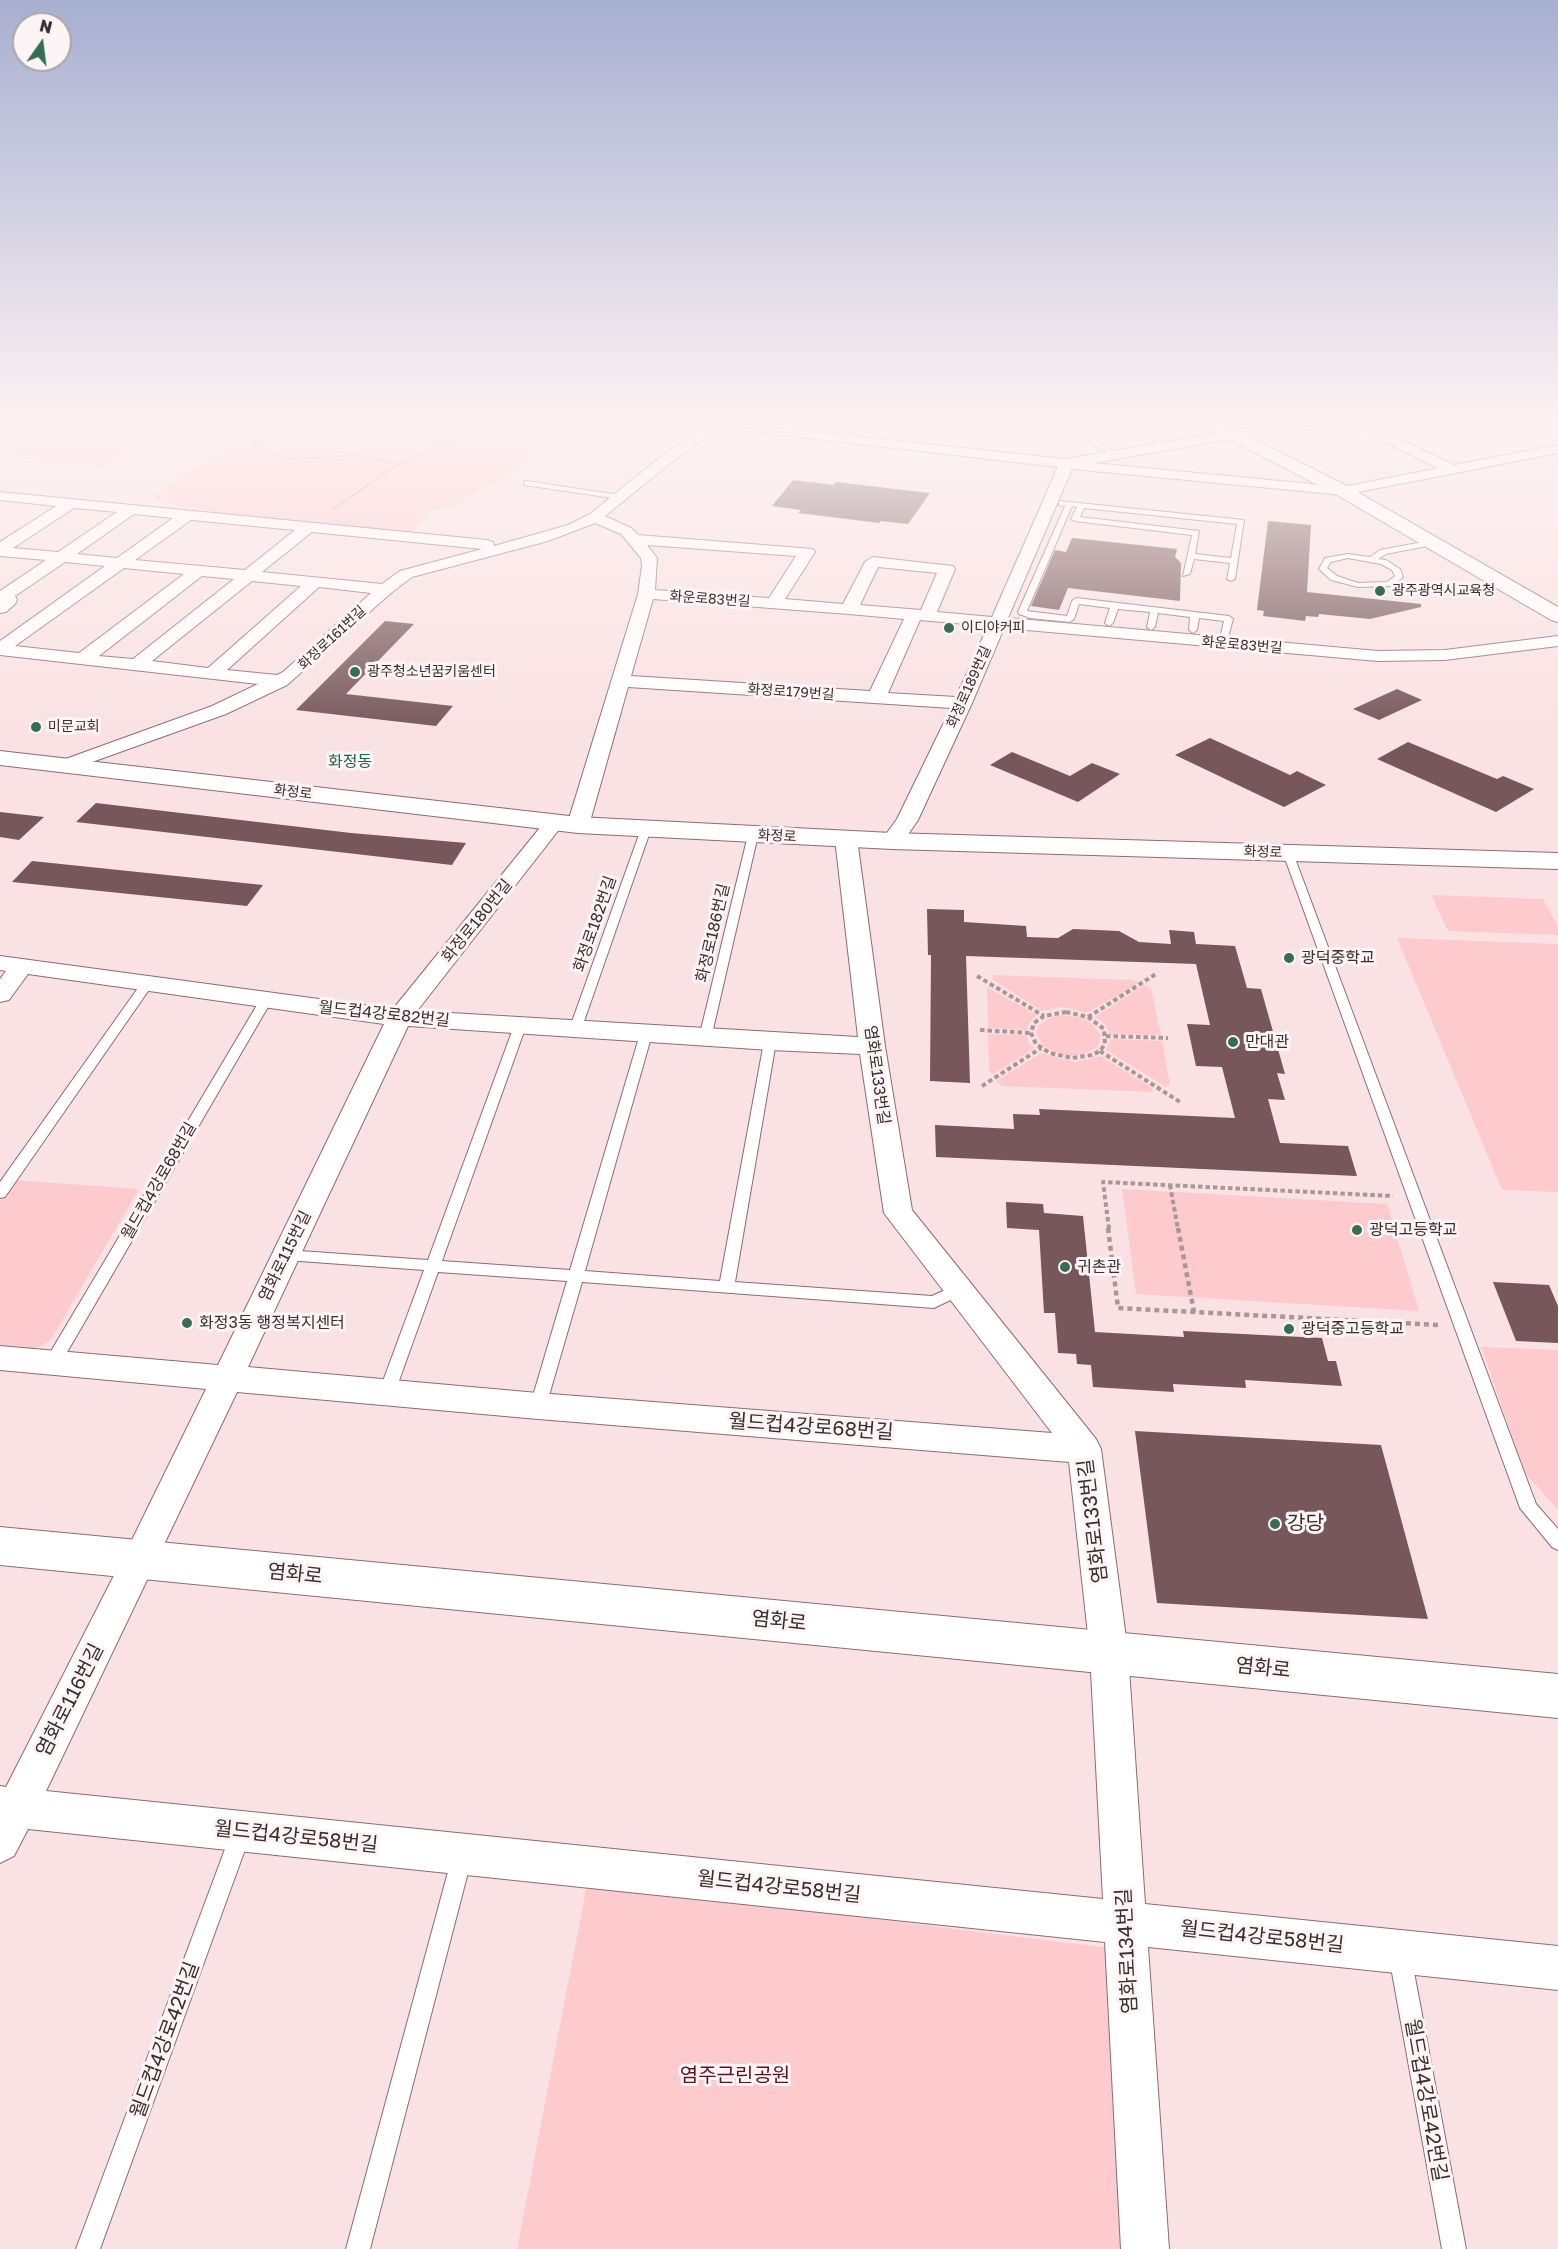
<!DOCTYPE html>
<html>
<head>
<meta charset="utf-8">
<style>
  body { margin:0 }
  #map { position:relative; width:1558px; height:2249px; overflow:hidden; background:#fae2e4; font-family:"Golos Text",sans-serif }
  canvas { display:block }
  .north { position:absolute; left:12px; top:12px; width:60px; height:60px; box-sizing:border-box; background:#fcf4f5; border:2px solid #afa5a6; border-radius:50%; rotate:14deg; font-size:16px; font-weight:700; line-height:24px; text-align:center; color:#3c2e2f }
  .north::after { content:''; display:block; margin:auto; width:21px; height:27px; background:#356e55; clip-path:polygon(50% 0,100% 100%,50% 72%,0 100%) }
</style>
</head>
<body>
<div id="map">
<canvas width="1558" height="2249"></canvas>
<div class="north">N</div>
</div>
<script>
const ctx = document.querySelector('canvas').getContext('2d');
ctx.lineJoin = 'round';
function paint(path, color) { ctx.fillStyle = color; ctx.fill(path, 'evenodd'); }
const shape = rows => new Path2D(rows.map(r => 'M' + r).join(''));
function strokePath(path, color, width, dash) { ctx.strokeStyle = color; ctx.lineWidth = width; ctx.lineCap = dash ? 'butt' : 'round'; ctx.setLineDash(dash || []); ctx.stroke(path); }
function drawText(font, color, halo, rows, align = 'center') {
  ctx.font = font + ' "Golos Text","Noto Sans KR",sans-serif'; ctx.lineWidth = 6; ctx.setLineDash([]); ctx.textBaseline = 'middle'; ctx.strokeStyle = halo; ctx.fillStyle = color; for (const [text, x, y, turn = 0] of rows) {
    ctx.save(); ctx.translate(x, y); ctx.rotate((+turn || 0) * Math.PI / 180); ctx.textAlign = isNaN(turn) ? turn : align; if (halo) ctx.strokeText(text, 0, 0); ctx.fillText(text, 0, 0); ctx.restore();
  }
}
paint(shape([
  [266,421,609,421,542,447,487,488,480,489,451,509,430,510,412,534,226,515,153,500,156,494],
  [55,430,149,439,103,467,5,456],
  [1431,895,1543,899,1558,927,1558,935,1448,931],
  [1397,938,1558,944,1558,1192,1502,1190],
  [992,975,1133,980,1138,983,1087,1013,1062,1007,1042,1011,993,980],
  [1144,985,1151,988,1161,1035,1109,1034,1106,1025,1095,1017],
  [987,987,1037,1015,1029,1023,1027,1030,988,1028],
  [1062,1015,1083,1018,1091,1023,1101,1035,1098,1047,1082,1055,1071,1056,1060,1054,1042,1045,1036,1032,1039,1025,1052,1017],
  [988,1034,1027,1035,1029,1043,1035,1048,993,1074,989,1070],
  [1111,1039,1162,1041,1170,1084,1166,1087,1106,1050],
  [1041,1053,1075,1062,1101,1056,1152,1088,1153,1092,1002,1086,996,1081],
  [14,1180,139,1189,50,1341,31,1351,0,1349,0,1201],
  [1122,1189,1387,1204,1419,1311,1136,1294],
  [1481,1347,1558,1350,1558,1510,1525,1473],
  [587,1884,1111,1948,1124,2249,517,2249]
]), '#fdcbce');
paint(shape([
  [793,480,834,485,836,482,930,493,908,524,881,521,879,523,798,513,801,510,772,506],
  [1268,521,1311,525,1307,592,1421,604,1421,607,1370,619,1319,614,1318,617,1306,616,1305,621,1263,616,1264,611,1257,610],
  [1072,538,1177,549,1175,557,1181,563,1180,601,1068,588,1059,610,1031,606,1055,550,1066,552],
  [385,621,414,624,346,694,453,706,436,726,296,710],
  [1397,689,1422,700,1379,720,1353,709],
  [1210,738,1290,775,1297,771,1326,785,1284,807,1175,755],
  [1408,742,1497,779,1503,776,1534,789,1496,812,1377,759],
  [1012,752,1070,776,1092,763,1120,774,1078,802,990,765],
  [96,803,351,833,466,843,452,865,76,822],
  [0,812,44,817,19,840,0,837],
  [32,861,263,885,247,906,12,882],
  [927,909,964,910,964,922,1026,926,1027,937,1058,938,1073,929,1119,931,1139,942,1171,944,1169,930,1194,932,1196,944,1235,946,1247,988,1261,989,1285,1074,1277,1073,1285,1100,1268,1099,1280,1143,1348,1146,1357,1176,936,1157,935,1125,1014,1129,1013,1114,1040,1115,1039,1109,1235,1118,1222,1067,1196,1066,1187,1024,1210,1025,1196,964,966,956,970,1083,930,1081,931,955,928,955],
  [1006,1202,1043,1204,1044,1213,1083,1216,1095,1332,1184,1337,1183,1331,1322,1338,1328,1361,1336,1361,1342,1386,1245,1380,1246,1388,1173,1384,1174,1392,1093,1387,1091,1365,1077,1364,1076,1354,1058,1353,1055,1313,1044,1313,1039,1230,1007,1228],
  [1493,1282,1549,1285,1558,1306,1558,1343,1516,1341],
  [1135,1431,1381,1445,1428,1619,1157,1603]
]), '#775759');
const service = shape([
  [1097,421,1110,421,1074,428,1118,454,1118,456,1114,456,1064,427,1097,421],
  [1117,421,1124,421,1172,446,1167,447,1117,421],
  [527,481,619,495,623,497,619,499,524,485,524,481,527,481],
  [1059,501,1244,520,1235,579,1231,581,1227,579,1230,563,1194,559,1190,574,1183,576,1192,535,1075,521,1071,519,1077,507,1072,506,1027,611,1067,616,1072,601,1076,598,1229,616,1233,619,1226,645,1219,643,1224,621,1199,618,1197,630,1193,633,1189,630,1190,617,1158,613,1155,627,1151,630,1147,627,1150,612,1118,609,1113,623,1109,626,1105,623,1110,608,1079,604,1074,619,1070,622,1030,618,1019,614,1018,612,1065,506,1059,505,1059,501],
  [1084,508,1237,524,1231,558,1195,554,1199,531,1080,517,1084,508],
  [1434,540,1437,540,1437,544,1386,554,1378,559,1386,560,1400,569,1403,577,1392,586,1358,587,1331,580,1319,569,1325,558,1348,554,1370,557,1380,550,1434,540],
  [1348,558,1381,564,1392,570,1395,576,1387,582,1358,583,1337,576,1327,568,1331,562,1348,558],
  [646,826,651,829,581,1030,575,1034,571,1033,569,1030,641,829,646,826],
  [753,832,758,835,711,1038,705,1042,699,1038,748,835,753,832],
  [1288,850,1293,853,1536,1504,1558,1529,1558,1550,1552,1547,1520,1508,1283,853,1288,850],
  [147,980,153,984,5,1197,0,1198,0,1182,143,981,147,980],
  [266,996,272,1000,59,1366,53,1368,47,1366,45,1362,47,1358,260,1000,266,996],
  [520,1022,526,1026,442,1261,570,1270,640,1034,646,1030,652,1034,585,1271,720,1281,764,1042,770,1038,776,1042,735,1282,932,1296,958,1284,963,1286,966,1290,963,1294,934,1308,582,1282,546,1406,544,1411,538,1413,532,1411,530,1406,567,1281,438,1272,395,1392,393,1397,387,1398,381,1397,379,1392,424,1270,286,1260,281,1259,279,1255,281,1251,286,1250,428,1260,514,1026,520,1022],
  [241,1823,248,1826,251,1833,100,2249,76,2249,231,1833,234,1826,241,1823],
  [462,1847,469,1850,472,1857,370,2249,346,2249,452,1857,455,1850,462,1847],
  [1400,1945,1408,1948,1411,1956,1466,2249,1442,2249,1389,1956,1392,1948,1400,1945]
]);
const minor = shape([
  [28,421,44,421,0,446,0,436,28,421],
  [712,421,1065,459,1290,421,1317,421,1311,425,1093,463,1343,487,1438,468,1347,424,1346,421,1362,421,1454,465,1558,445,1558,453,1343,495,1072,469,1008,618,1378,651,1445,650,1558,636,1558,646,1445,660,1378,661,1004,628,972,703,918,820,900,846,892,847,884,846,881,841,897,819,951,708,628,687,589,825,585,829,578,831,571,829,567,825,638,594,642,566,641,558,621,534,595,523,548,541,412,577,391,593,287,685,226,714,67,771,60,769,57,765,60,761,212,706,258,684,0,655,0,641,105,566,65,562,15,596,17,600,15,604,6,612,0,613,0,591,46,560,0,556,0,542,56,506,0,500,0,492,487,540,493,542,494,546,568,525,590,514,658,459,712,421],
  [719,428,1058,467,992,617,937,612,955,569,953,566,873,557,865,562,843,604,785,599,815,552,813,549,638,535,631,528,605,516,668,465,719,428],
  [74,508,117,512,58,552,13,548,74,508],
  [134,514,173,518,117,558,77,554,134,514],
  [191,520,295,530,245,570,135,560,191,520],
  [312,532,482,549,400,571,382,584,262,572,312,532],
  [647,545,796,556,769,598,655,590,657,558,647,545],
  [878,567,937,573,921,610,860,605,878,567],
  [124,568,184,574,79,653,15,646,124,568],
  [202,576,234,579,133,659,99,656,202,576],
  [252,581,301,586,208,668,152,661,252,581],
  [319,587,371,593,283,672,277,675,227,670,319,587],
  [653,599,849,614,904,619,870,691,631,676,653,599],
  [920,620,988,626,956,697,888,693,920,620],
  [1550,421,1558,421,1558,425,1552,424,1550,421],
  [554,817,561,819,565,823,561,827,417,1011,858,1037,835,839,838,834,846,833,854,834,857,839,885,1046,912,1210,1096,1439,1101,1449,1128,1653,1145,1904,1558,1946,1558,1990,1148,1947,1169,2249,1121,2249,1105,1942,28,1829,14,1856,0,1863,0,1786,6,1787,128,1548,206,1389,0,1370,0,1346,218,1365,384,1024,28,974,9,1000,0,1002,0,979,6,971,0,970,0,956,393,1009,547,819,554,817],
  [408,1026,770,1050,860,1054,884,1213,1052,1433,538,1393,248,1367,408,1026],
  [237,1392,538,1419,1069,1462,1090,1653,1103,1899,46,1791,237,1392]
]);
const tertiary = shape([
  [1198,421,1218,421,1349,487,1558,607,1558,622,1551,620,1337,495,1200,424,1198,421],
  [0,751,578,817,892,833,1558,853,1558,869,892,849,578,833,0,765,0,751],
  [0,1527,1558,1674,1558,1718,0,1565,0,1527]
]);
strokePath(service, '#8d6c6e', 2);
strokePath(minor, '#8d6c6e', 2);
strokePath(tertiary, '#8d6c6e', 2);
strokePath(shape([
  [277,421,254,441,255,447,291,459,359,455,398,464,456,439,476,421],
  [332,510,397,465]
]), '#aa9698', 2, [2, 1.5]);
strokePath(shape([
  [977,976,1044,1016],
  [1066,1012,1088,1017,1104,1029,1105,1044,1100,1051,1092,1055,1072,1058,1050,1053,1036,1044,1031,1033,1034,1023,1044,1016,1066,1012],
  [1088,1017,1156,974],
  [980,1030,1031,1033],
  [1106,1036,1168,1038],
  [1100,1051,1180,1102],
  [982,1086,1041,1048],
  [1170,1185,1178,1229],
  [1109,1229,1103,1182,1393,1196]
]), '#aa9698', 4, [4.5, 3]);
strokePath(shape([
  [1108,1228,1118,1308,1439,1325],
  [1178,1228,1194,1312]
]), '#aa9698', 4.5, [5, 4]);
paint(service, '#fff');
paint(minor, '#fff');
paint(tertiary, '#fff');
const sky = ctx.createLinearGradient(0, 0, 0, 735);
sky.addColorStop(0, '#a7afd0');
sky.addColorStop(0.57, '#fdf2f3');
sky.addColorStop(1, '#fdf2f300');
ctx.fillStyle = sky;
ctx.fillRect(0, 0, 1558, 735);
for (const [x, y, r, color] of [
  [1380,591,6,"#356e55"],
  [949,628,6,"#356e55"],
  [355,672,6,"#356e55"],
  [36,727,6,"#356e55"],
  [1289,958,6,"#356e55"],
  [1233,1042,6,"#356e55"],
  [1357,1230,6,"#356e55"],
  [1065,1267,6,"#356e55"],
  [187,1323,6,"#356e55"],
  [1289,1329,6,"#356e55"],
  [1275,1524,6,"#356e55"]
]) { const dot = new Path2D(); dot.arc(x, y, r, 0, 2 * Math.PI); ctx.fillStyle = color; ctx.fill(dot); strokePath(dot, '#fcf4f5', 2); }
drawText('14px', '#3c2e2f', '#fcf4f5', [
  ["광주광역시교육청",1392,591],
  ["이디야커피",961,628],
  ["광주청소년꿈키움센터",367,672],
  ["미문교회",48,727]
], 'left');
drawText('14px', '#3c2e2f', '#fcf4f5', [
  ["화운로83번길",710,599,4],
  ["화정로161번길",332,638,-43],
  ["화운로83번길",1242,645,5],
  ["화정로189번길",969,687,-66],
  ["화정로179번길",791,692,4],
  ["화정로",293,792,7],
  ["화정로",777,836,3],
  ["화정로",1263,852,2]
]);
drawText('16px', '#22644a', '#fcf4f5', [
  ["화정동",350,762]
]);
drawText('16px', '#3c2e2f', '#fcf4f5', [
  ["화정로180번길",477,921,-51],
  ["화정로182번길",595,924,-71],
  ["화정로186번길",713,933,-77],
  ["월드컵4강로82번길",384,1014,6],
  ["염화로133번길",877,1075,82],
  ["월드컵4강로68번길",159,1181,-60],
  ["염화로115번길",285,1256,-64]
]);
drawText('16px', '#3c2e2f', '#fcf4f5', [
  ["광덕중학교",1301,958],
  ["만대관",1245,1042],
  ["광덕고등학교",1369,1230],
  ["귀촌관",1077,1267],
  ["화정3동 행정복지센터",199,1323],
  ["광덕중고등학교",1301,1329]
], 'left');
drawText('20px', '#3c2e2f', '#fcf4f5', [
  ["월드컵4강로68번길",811,1427,4],
  ["염화로133번길",1093,1521,-97],
  ["염화로",295,1574,6],
  ["염화로",779,1621,6],
  ["염화로",1263,1668,6],
  ["염화로116번길",70,1700,-63],
  ["월드컵4강로58번길",296,1837,6],
  ["월드컵4강로58번길",779,1887,6],
  ["월드컵4강로58번길",1262,1937,6],
  ["염화로134번길",1127,1951,-93],
  ["월드컵4강로42번길",165,2040,-70],
  ["월드컵4강로42번길",1426,2100,80]
]);
drawText('20px', '#3c2e2f', '#fcf4f5', [
  ["강당",1287,1524]
], 'left');
drawText('20px', '#5c1322', '#fcf4f5', [
  ["염주근린공원",735,2076]
]);
</script>
</body>
</html>
